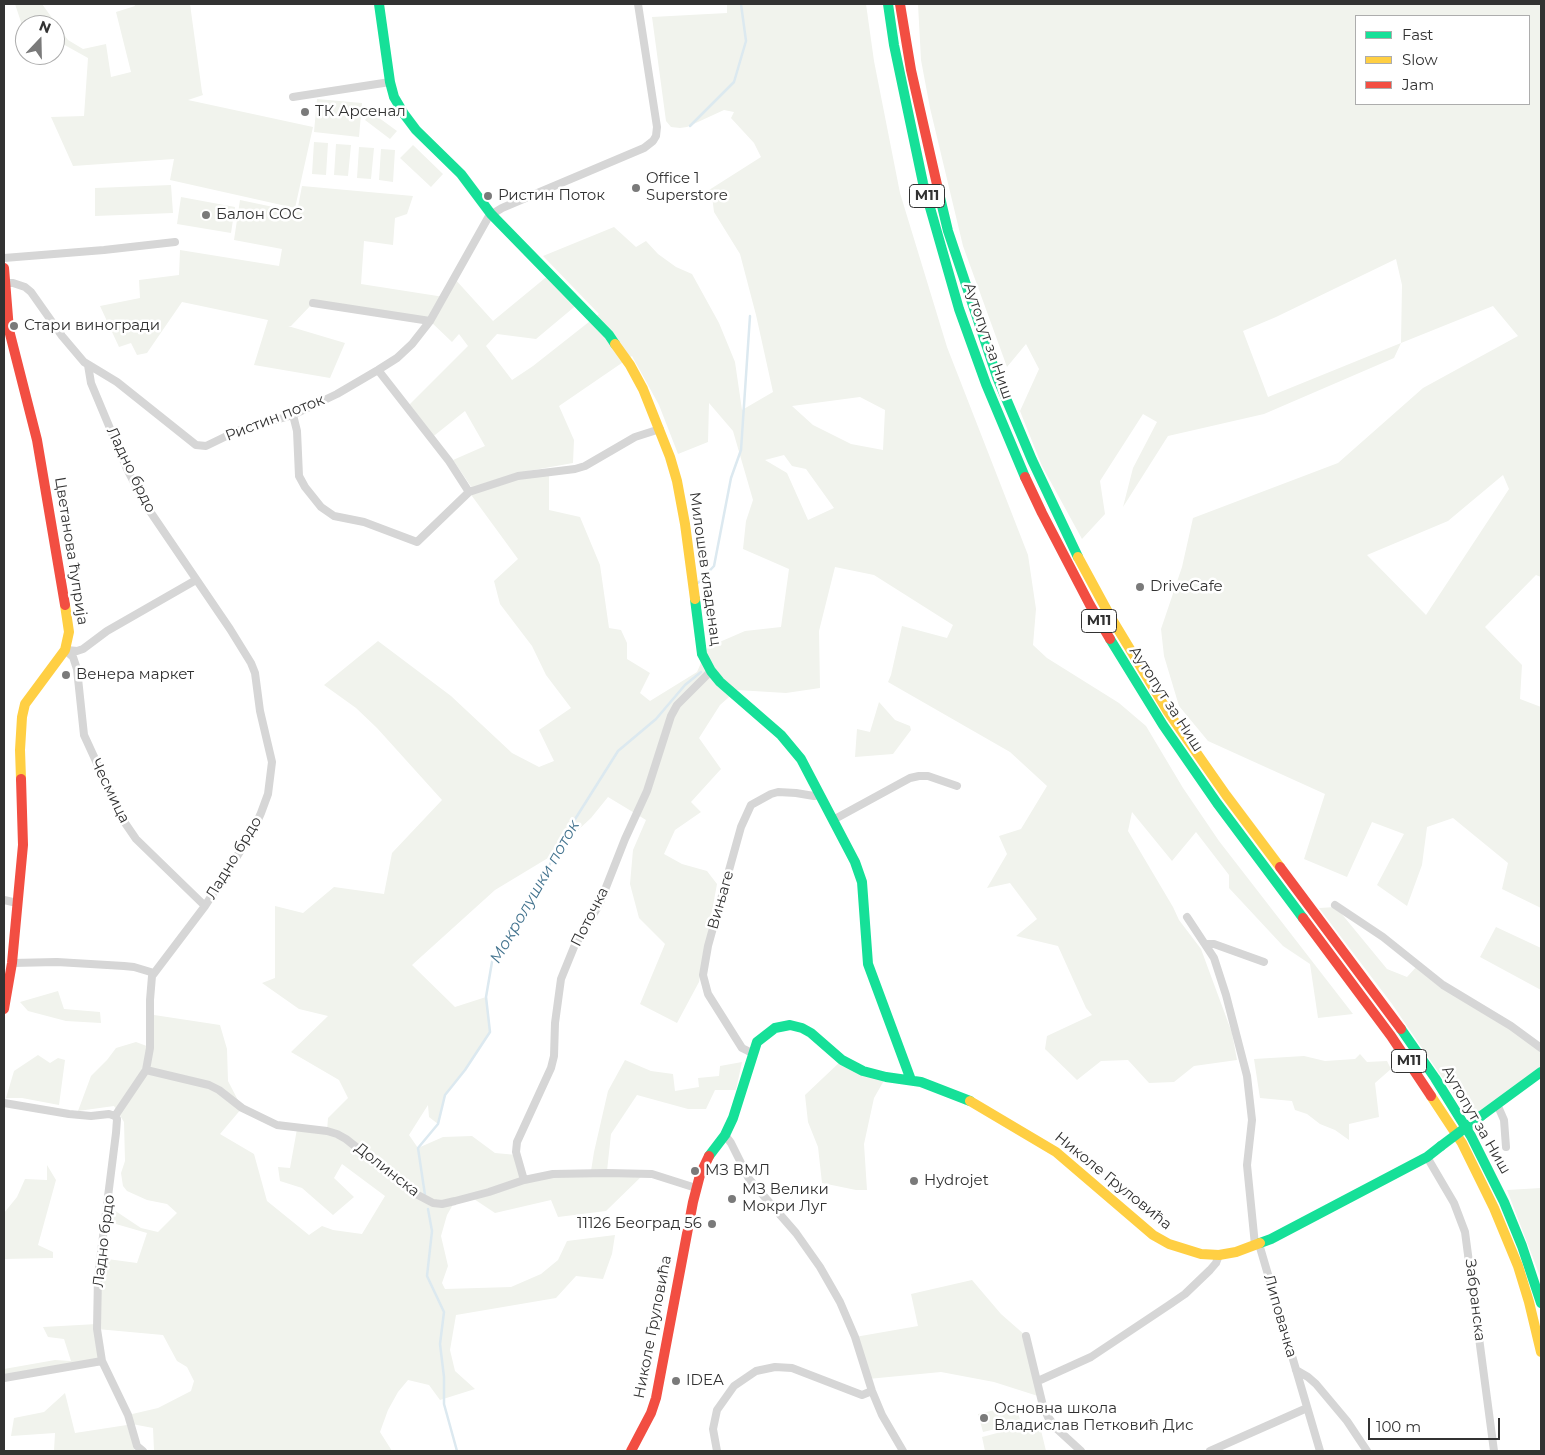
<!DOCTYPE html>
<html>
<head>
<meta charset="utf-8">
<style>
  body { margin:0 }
  #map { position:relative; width:1545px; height:1455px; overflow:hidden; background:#fff; font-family:Montserrat,sans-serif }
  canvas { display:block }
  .frame { position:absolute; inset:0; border:5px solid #323232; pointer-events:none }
  .legend { position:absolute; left:1355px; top:15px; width:175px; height:90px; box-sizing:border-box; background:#fff; border:1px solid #adadad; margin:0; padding:6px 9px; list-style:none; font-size:15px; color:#323232 }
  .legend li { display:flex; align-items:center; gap:10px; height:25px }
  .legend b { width:25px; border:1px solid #adadad }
  .north { position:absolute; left:15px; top:15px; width:50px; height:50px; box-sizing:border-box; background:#fff; border:1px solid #adadad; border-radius:50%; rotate:21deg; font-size:14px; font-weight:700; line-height:20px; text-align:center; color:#323232 }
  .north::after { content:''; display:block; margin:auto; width:18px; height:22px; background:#7a7a7a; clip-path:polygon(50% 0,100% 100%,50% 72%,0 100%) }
  .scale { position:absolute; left:1368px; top:1418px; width:132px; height:22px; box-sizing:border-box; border:2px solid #323232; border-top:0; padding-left:6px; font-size:15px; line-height:18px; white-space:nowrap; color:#323232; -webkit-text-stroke:4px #fff; paint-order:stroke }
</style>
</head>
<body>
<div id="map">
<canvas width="1545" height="1455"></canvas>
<div class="frame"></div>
<ul class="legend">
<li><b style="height:6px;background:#16e098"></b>Fast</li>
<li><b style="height:6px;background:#ffcf43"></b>Slow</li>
<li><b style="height:6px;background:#f24e42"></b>Jam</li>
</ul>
<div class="north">N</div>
<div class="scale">100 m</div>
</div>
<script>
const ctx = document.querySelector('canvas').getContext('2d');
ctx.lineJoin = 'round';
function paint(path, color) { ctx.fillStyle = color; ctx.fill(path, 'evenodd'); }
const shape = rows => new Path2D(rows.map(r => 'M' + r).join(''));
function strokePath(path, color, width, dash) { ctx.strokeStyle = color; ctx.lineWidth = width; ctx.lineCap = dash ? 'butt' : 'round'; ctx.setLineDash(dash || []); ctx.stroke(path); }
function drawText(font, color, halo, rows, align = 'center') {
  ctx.font = font + ' Montserrat,sans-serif'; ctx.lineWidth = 5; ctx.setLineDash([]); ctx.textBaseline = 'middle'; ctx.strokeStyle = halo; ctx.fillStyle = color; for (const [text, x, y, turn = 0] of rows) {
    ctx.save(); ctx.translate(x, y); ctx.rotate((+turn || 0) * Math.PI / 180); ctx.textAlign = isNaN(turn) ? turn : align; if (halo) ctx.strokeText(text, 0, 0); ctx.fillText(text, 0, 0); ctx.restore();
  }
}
paint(shape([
  [15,4,42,4,68,40,83,49,106,44,111,77,131,72,116,12,135,6,134,4,190,4,202,92,203,95,188,100,313,127,295,208,170,180,174,159,73,166,51,117,84,116,88,58,61,43,55,42,55,25,25,25,25,43,23,43,21,22],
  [727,4,866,4,874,61,900,193,947,347,1028,555,1036,609,1033,645,1047,658,1119,703,1146,726,1183,788,1219,841,1353,1014,1318,1018,1310,964,1283,946,1229,888,1229,875,1196,832,1172,861,1132,812,1128,831,1173,907,1179,920,1201,949,1232,1033,1237,1060,1194,1066,1174,1082,1149,1083,1128,1060,1101,1061,1077,1080,1045,1049,1047,1036,1092,1015,1086,1008,1058,946,1016,936,1037,919,1010,883,987,888,1007,854,999,836,1021,829,1047,786,1010,752,888,682,891,675,902,626,947,638,953,625,874,575,835,567,819,631,820,688,786,693,737,690,720,705,699,738,721,769,691,802,701,812,675,830,664,854,682,864,707,871,717,884,699,982,677,1023,640,1004,665,944,639,918,630,884,633,850,646,820,608,797,591,818,548,858,495,890,412,965,455,1007,486,997,490,1032,460,1077,445,1095,438,1124,429,1117,428,1105,409,1135,418,1148,443,1137,472,1136,495,1153,517,1155,524,1180,567,1174,644,1174,606,1211,558,1217,551,1200,495,1213,471,1197,455,1201,447,1215,441,1236,448,1266,442,1283,445,1289,511,1287,541,1274,558,1260,567,1241,615,1235,612,1254,603,1279,576,1276,556,1298,456,1315,450,1350,455,1371,475,1389,440,1400,429,1385,408,1380,398,1392,388,1410,380,1432,392,1451,154,1451,153,1428,132,1424,128,1415,158,1408,191,1391,194,1381,187,1367,177,1361,163,1335,97,1329,102,1361,4,1376,4,1369,55,1360,71,1361,64,1339,48,1337,43,1327,97,1324,100,1258,137,1263,147,1233,109,1222,111,1208,141,1228,158,1232,177,1213,167,1204,147,1200,127,1191,123,1186,121,1173,125,1161,124,1122,114,1106,78,1111,91,1076,107,1060,116,1048,136,1042,152,1048,154,1015,220,1025,227,1049,228,1081,242,1108,220,1134,254,1154,267,1201,309,1235,322,1226,333,1230,362,1234,385,1196,342,1164,334,1178,354,1197,333,1215,302,1188,280,1181,278,1167,290,1168,297,1129,327,1131,328,1118,348,1098,339,1080,291,1052,328,1016,299,1009,262,983,275,978,275,906,303,913,334,887,384,894,392,853,442,800,377,728,356,708,324,685,378,641,451,696,512,753,539,767,554,761,539,730,571,708,546,675,532,646,500,604,494,581,518,559,469,492,500,481,549,473,549,510,580,517,600,565,609,628,621,630,627,643,627,659,650,673,640,693,650,701,697,672,708,647,745,631,781,627,789,569,743,549,746,521,753,500,733,431,709,403,708,442,678,454,659,405,632,356,559,406,574,440,573,463,517,473,472,488,453,460,485,446,465,411,430,439,407,407,468,346,459,334,452,342,430,321,313,303,291,326,288,326,345,343,330,378,254,365,268,320,182,302,147,353,137,355,131,343,119,347,100,306,140,298,139,280,179,275,180,250,279,266,282,249,234,240,240,200,297,212,302,186,413,196,407,214,395,218,393,245,364,241,361,284,444,297,454,278,493,321,550,274,579,303,536,339,497,334,486,346,512,380,533,366,599,314,543,256,614,227,636,247,646,241,658,254,676,267,692,274,719,323,735,362,742,410,773,392,756,315,740,254,714,212,712,196,709,190,761,157,754,143,731,118,734,112,724,110,687,127,680,128,671,127,666,121,652,17,727,13],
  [860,397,885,410,883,450,851,444,813,425,792,406],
  [784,455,792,466,806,469,834,508,808,520,787,473,765,460],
  [918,4,1541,4,1541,577,1536,575,1485,627,1522,665,1520,699,1541,707,1541,908,1502,889,1508,863,1453,818,1427,827,1422,865,1407,906,1377,885,1404,834,1372,822,1347,877,1304,859,1325,794,1208,741,1179,706,1164,656,1161,629,1182,567,1193,518,1338,463,1423,388,1518,336,1493,306,1401,343,1394,358,1264,414,1168,436,1123,507,1133,468,1157,422,1143,414,1100,481,1105,514,1082,539,1042,466,1020,411,1039,369,1026,344,1007,367,963,246,930,108,921,60],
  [1356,16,1529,16,1529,104,1356,104],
  [1396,259,1402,285,1401,343,1268,397,1243,331,1276,317],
  [1503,475,1509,489,1426,615,1367,555,1448,521],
  [317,99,362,103,359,137,314,132],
  [371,112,397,131,390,139,365,120],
  [314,142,328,143,326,175,312,174],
  [336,144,351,145,348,176,334,175],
  [413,145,443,174,431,187,400,158],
  [359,147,374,148,371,179,357,178],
  [381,149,395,150,393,182,379,180],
  [171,185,173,213,95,216,95,188],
  [181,197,235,207,231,233,177,224],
  [879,702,895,720,910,726,911,730,893,754,855,757,857,729,870,732],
  [1336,907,1387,969,1407,977,1418,965,1541,1048,1541,1072,1481,1116,1463,1108,1392,1004,1319,908],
  [1496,927,1541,948,1541,990,1480,957],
  [58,991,64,1009,100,1012,101,1023,66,1021,28,1011,20,1002],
  [1360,1054,1367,1062,1387,1061,1391,1069,1375,1083,1379,1117,1349,1124,1349,1140,1335,1130,1320,1124,1307,1114,1295,1110,1292,1101,1260,1098,1254,1059,1304,1056,1325,1061,1355,1059],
  [38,1055,50,1063,58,1058,65,1060,59,1105,22,1098,6,1098,14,1071],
  [625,1060,651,1071,673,1074,675,1091,699,1087,698,1078,719,1076,720,1066,742,1062,736,1090,715,1090,706,1109,688,1109,637,1095,611,1134,607,1171,591,1171,594,1152,608,1091],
  [842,1060,886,1077,874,1098,864,1144,867,1190,856,1190,822,1183,818,1147,808,1122,805,1095],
  [47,1165,56,1180,38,1245,53,1252,53,1258,4,1259,4,1213,17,1197,25,1179,47,1180],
  [1541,1188,1541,1279,1507,1190],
  [972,1280,1001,1314,1026,1336,1041,1397,994,1382,941,1372,868,1379,855,1337,918,1326,911,1294],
  [65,1393,75,1433,127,1425,135,1451,54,1451,55,1433,11,1436,14,1418,44,1412],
  [1016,1405,1021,1423,983,1432,978,1414],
  [1039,1422,1046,1451,985,1451,982,1437]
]), '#f1f3ed');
strokePath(shape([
  [690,126,734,82,746,41,741,4],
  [698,583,714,566,731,478,741,450,750,316],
  [425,1195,418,1148,438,1124,445,1095,465,1070,490,1032,486,997,492,962,545,873,572,824,618,751,656,719,685,685,701,672],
  [428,1209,432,1231,427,1276,444,1312,440,1344,444,1377,444,1404,457,1451]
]), '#dce9f0', 2.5);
strokePath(shape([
  [293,97,390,82],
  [4,258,104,250,175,242],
  [4,283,13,283,25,287,31,292,62,336,84,362,117,382,196,445,206,446,237,431,293,415,337,394,378,370,397,358,412,344,430,321,489,216,502,208,644,148,653,141,656,136,657,127,638,4],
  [313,303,430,321],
  [88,365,91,383,127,469,145,504,230,629,251,663,255,673,260,711,272,762,268,794,261,813,252,833,205,906,152,976,150,1000,150,1048,146,1070,115,1116,117,1119,116,1133,98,1276,97,1329,102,1361,128,1415,137,1446,143,1451],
  [378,370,449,461,469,492],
  [293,415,297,431,299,476,305,487,321,507,334,516,364,522,417,542,469,492,518,476,575,469,585,466,635,437,660,429],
  [65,650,73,657,77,669,84,735,123,820,136,839,205,906],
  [67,650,77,651,83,649,107,631,196,580],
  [833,820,910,778,919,776,928,776,957,786],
  [4,900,17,903],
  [1335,905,1383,937,1443,985,1511,1026,1541,1048],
  [1187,917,1214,958,1226,995,1247,1076,1252,1120,1247,1165,1255,1245],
  [1206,944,1214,944,1264,962],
  [12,963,57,962,124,966,134,967,154,973],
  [752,1053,742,1048,708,994,703,975,708,946,741,827,751,805,771,794,778,792,796,793,814,796,820,795],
  [146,1070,209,1085,219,1090,242,1108,277,1125,327,1131,337,1134,346,1139,414,1193,433,1203,442,1204,455,1201,489,1192,524,1180,553,1174,607,1173,652,1174,696,1188],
  [4,1103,69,1114,91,1116,109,1114,115,1116],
  [1497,1104,1504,1120,1506,1147],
  [725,1135,731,1143,749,1179,796,1233,820,1267,840,1302,855,1337,872,1391,882,1415,903,1451],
  [1427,1157,1454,1203,1465,1232,1494,1451],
  [524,1180,516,1152,517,1142,551,1068,554,1056,555,1023,561,979,574,947,599,905,625,839,647,791,671,716,677,705,711,671],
  [1259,1244,1320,1451],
  [1026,1336,1043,1406,1048,1417,1057,1429,1081,1451],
  [1296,1370,1308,1377,1316,1384,1347,1421,1367,1451],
  [4,1378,102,1361],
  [1038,1381,1091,1357,1169,1305,1185,1294,1210,1270,1216,1263,1219,1255],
  [717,1451,713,1429,717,1410,734,1386,756,1371,775,1367,792,1368,862,1395,872,1391],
  [1210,1451,1307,1408]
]), '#d6d6d6', 8);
strokePath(shape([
  [379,4,390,82,394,97,404,114,416,130,461,174,491,214,609,335,615,344],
  [888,4,894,45,923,183,959,309,986,384,1025,477],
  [938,189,948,231,997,377,1032,460,1078,557],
  [695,599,702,654,711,671,720,682,781,735,801,759,855,862,862,882,868,964,911,1080],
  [1110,639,1163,725,1217,803,1303,918],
  [1401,1029,1435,1078,1471,1136,1504,1202,1522,1246,1541,1303],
  [1481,1116,1541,1072],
  [709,1156,725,1135,733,1118,757,1042,775,1028,790,1025,802,1028,811,1033,842,1060,863,1071,886,1077,921,1082,970,1101],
  [1260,1243,1271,1239,1427,1157,1441,1146]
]), '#16e098', 10);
strokePath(shape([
  [615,344,630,365,643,389,670,457,677,481,685,524,695,599],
  [1078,557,1110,616,1168,712,1226,795,1280,867],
  [21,779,20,750,22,717,25,704,65,650,69,632,65,605],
  [1431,1096,1462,1143,1494,1208,1518,1266,1529,1302,1541,1352],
  [970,1101,1056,1152,1153,1235,1169,1244,1201,1254,1219,1255,1236,1252,1260,1243]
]), '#ffcf43', 10);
strokePath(shape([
  [900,4,911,70,938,189],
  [4,268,9,330,37,440,65,605],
  [1025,477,1042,513,1090,605,1110,639],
  [1280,867,1401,1029],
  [1303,918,1391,1036,1431,1096],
  [4,1009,12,963,23,845,21,779],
  [631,1451,651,1413,656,1398,693,1202,700,1175,709,1156]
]), '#f24e42', 10);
strokePath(shape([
  [1441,1146,1481,1116]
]), '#16e098', 10);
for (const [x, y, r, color] of [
  [305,112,5,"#7a7a7a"],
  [636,188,5,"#7a7a7a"],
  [488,196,5,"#7a7a7a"],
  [206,215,5,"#7a7a7a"],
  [14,326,5,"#7a7a7a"],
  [1140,587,5,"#7a7a7a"],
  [66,675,5,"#7a7a7a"],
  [695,1171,5,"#7a7a7a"],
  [914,1181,5,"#7a7a7a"],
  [732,1199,5,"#7a7a7a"],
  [712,1224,5,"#7a7a7a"],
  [676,1381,5,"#7a7a7a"],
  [984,1418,5,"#7a7a7a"]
]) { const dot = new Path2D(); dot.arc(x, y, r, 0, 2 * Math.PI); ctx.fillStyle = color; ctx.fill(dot); strokePath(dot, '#fff', 2); }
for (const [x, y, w] of [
  [927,196,35],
  [1099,621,35],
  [1409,1061,35]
]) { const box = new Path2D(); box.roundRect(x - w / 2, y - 11.5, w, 23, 4); ctx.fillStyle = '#fff'; ctx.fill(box); strokePath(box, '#323232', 1); }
drawText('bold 14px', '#323232', null, [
  ["M11",927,196],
  ["M11",1099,621],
  ["M11",1409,1061]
]);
drawText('15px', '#323232', '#fff', [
  ["ТК Арсенал",315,112],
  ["Office 1",646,179],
  ["Superstore",646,196],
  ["Ристин Поток",498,196],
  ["Балон СОС",216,215],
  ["Стари виногради",24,326],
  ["DriveCafe",1150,587],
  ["Венера маркет",76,675],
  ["МЗ ВМЛ",705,1171],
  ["Hydrojet",924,1181],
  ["МЗ Велики",742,1190],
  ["Мокри Луг",742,1207],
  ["11126 Београд 56",702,1224,"right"],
  ["IDEA",686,1381],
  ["Основна школа",994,1409],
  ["Владислав Петковић Дис",994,1426]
], 'left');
drawText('15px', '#323232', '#fff', [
  ["Аутопут за Ниш",988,341,71],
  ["Ристин поток",275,418,-21],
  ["Ладно брдо",131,470,64],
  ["Цветанова ћуприја",71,551,81],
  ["Милошев кладенац",705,569,82],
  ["Аутопут за Ниш",1166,699,57],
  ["Чесмица",110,791,64],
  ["Ладно брдо",234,858,-59],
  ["Вињаге",721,900,-74],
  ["Поточка",590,917,-63],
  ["Аутопут за Ниш",1476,1120,60],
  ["Долинска",387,1170,38],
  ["Николе Груловића",1113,1181,39],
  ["Ладно брдо",104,1241,-83],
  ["Забранска",1475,1300,83],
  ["Липовачка",1280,1316,74],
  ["Николе Груловића",653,1327,-79]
]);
drawText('italic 16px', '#44748f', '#fff', [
  ["Мокролушки поток",535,892,-60]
]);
</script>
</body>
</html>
